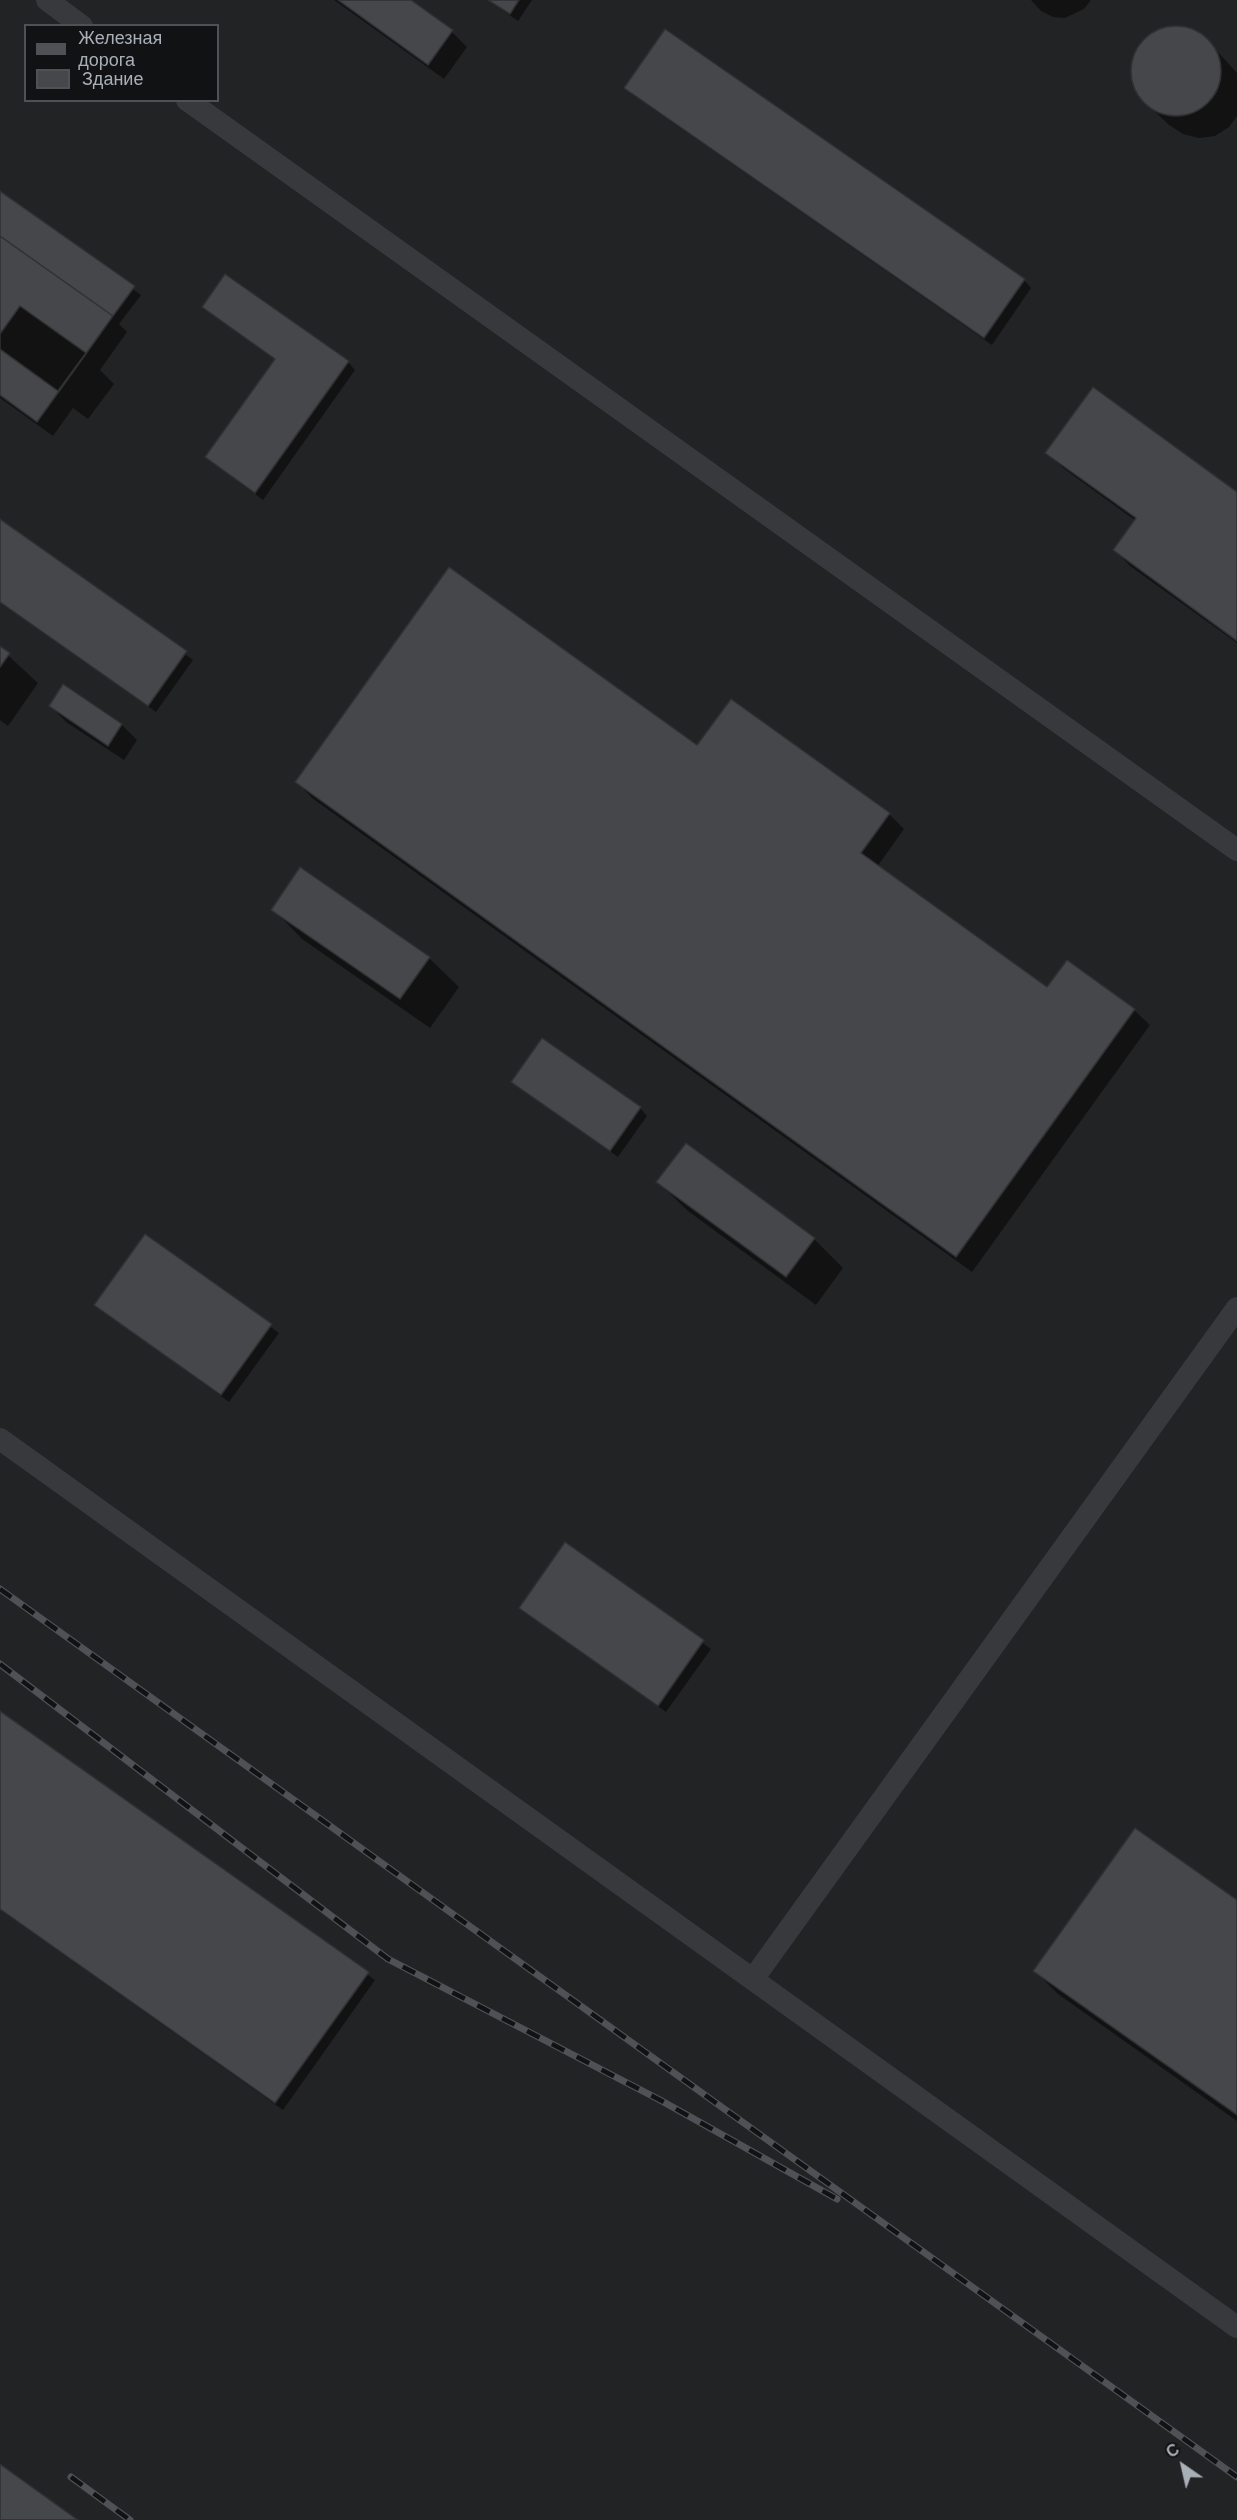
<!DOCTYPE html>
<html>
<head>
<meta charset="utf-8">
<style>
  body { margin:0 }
  #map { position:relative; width:1237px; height:2520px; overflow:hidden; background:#161718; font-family:"Work Sans",sans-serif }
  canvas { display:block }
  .legend { position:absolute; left:24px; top:24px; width:195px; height:78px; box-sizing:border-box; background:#111213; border:2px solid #4e5155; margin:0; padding:8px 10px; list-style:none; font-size:18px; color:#a9afb7 }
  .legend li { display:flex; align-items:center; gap:12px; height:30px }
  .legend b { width:30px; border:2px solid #4e5155 }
  .north { position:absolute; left:1153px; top:2436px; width:60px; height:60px; -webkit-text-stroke:4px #111213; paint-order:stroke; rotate:326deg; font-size:16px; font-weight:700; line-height:24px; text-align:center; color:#a9afb7 }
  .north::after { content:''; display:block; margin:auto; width:21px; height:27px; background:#a9afb7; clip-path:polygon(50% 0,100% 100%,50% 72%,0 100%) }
</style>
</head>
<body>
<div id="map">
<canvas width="1237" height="2520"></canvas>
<ul class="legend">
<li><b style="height:8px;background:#4f5156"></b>Железная дорога</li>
<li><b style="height:16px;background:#45474b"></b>Здание</li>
</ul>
<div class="north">С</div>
</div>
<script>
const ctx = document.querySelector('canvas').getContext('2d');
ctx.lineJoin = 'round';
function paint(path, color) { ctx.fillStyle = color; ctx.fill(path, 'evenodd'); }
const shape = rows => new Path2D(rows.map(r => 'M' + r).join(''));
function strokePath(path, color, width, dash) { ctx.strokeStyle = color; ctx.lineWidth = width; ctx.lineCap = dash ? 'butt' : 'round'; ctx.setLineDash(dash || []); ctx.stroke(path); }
paint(shape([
  [0,0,1237,0,1237,2520,0,2520],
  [26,26,218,26,218,100,26,100]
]), '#222325');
paint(shape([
  [334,0,408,0,452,32,467,47,444,79],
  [487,0,532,0,518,21],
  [1031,0,1091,0,1084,9,1065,18,1053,17,1041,11],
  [1172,27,1193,31,1206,39,1237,73,1237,116,1229,127,1215,136,1199,138,1183,134,1169,125,1145,102,1135,86,1133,70,1136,55,1144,41,1157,32],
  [626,88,1024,280,1031,288,992,345,633,95],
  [0,193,141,295,119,324,127,332,100,370,114,384,88,419,73,408,53,436,0,398],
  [204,306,348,362,355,370,263,500,207,457,276,360],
  [1047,452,1237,494,1237,643,1130,566,1115,550,1136,521,1063,468],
  [0,521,193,660,156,712,0,603],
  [0,648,38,683,8,726,0,720],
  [64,687,122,725,137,740,124,760,66,722,51,706],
  [698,747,889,814,904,829,877,867,1047,990,1134,1010,1150,1025,972,1272,312,798,297,782],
  [273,909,429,958,459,987,430,1028,302,939],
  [513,1082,640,1108,647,1116,618,1157],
  [658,1182,814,1239,843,1268,816,1305,688,1211],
  [145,1236,279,1333,229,1402,96,1305],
  [566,1544,711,1649,666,1712,521,1608],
  [0,1713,375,1980,283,2110,0,1910],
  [1237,1902,1237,2121,1058,1994,1035,1971]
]), '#0007');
const building = shape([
  [338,0,411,0,453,30,428,65,338,0],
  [488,0,519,0,510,14,488,0],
  '1131 71a45 45 0 1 1 90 0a45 45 0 1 1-90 0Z',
  [665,29,1025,279,984,338,624,88,665,29],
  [0,191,135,286,113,316,0,236,0,191],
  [0,236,113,316,37,422,0,395,0,236],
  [225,274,349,361,255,493,205,457,275,359,202,307,225,274],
  [20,306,86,353,58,391,0,349,0,334,20,306],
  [1093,387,1237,492,1237,641,1113,550,1136,518,1045,453,1093,387],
  [0,519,187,651,148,706,0,602,0,519],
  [449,567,697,745,731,699,890,813,861,853,1047,987,1067,960,1135,1009,956,1257,295,782,449,567],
  [0,646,10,653,0,667,0,646],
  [63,684,122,724,108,746,49,706,63,684],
  [300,867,430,957,400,999,271,910,300,867],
  [542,1038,641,1107,610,1151,511,1082,542,1038],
  [686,1143,815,1238,786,1277,656,1182,686,1143],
  [145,1234,272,1324,221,1395,94,1305,145,1234],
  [565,1542,704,1640,658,1706,519,1608,565,1542],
  [0,1711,369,1972,275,2103,0,1909,0,1711],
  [1135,1828,1237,1900,1237,2115,1033,1971,1135,1828],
  [0,2464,78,2520,0,2520,0,2464]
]);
paint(building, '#45474b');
strokePath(building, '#313134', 1.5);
strokePath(shape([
  [47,0,82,26],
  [187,100,1237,850],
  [0,1439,1237,2327],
  [753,1979,1237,1308]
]), '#38393d', 22);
const rail = shape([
  [0,1589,1237,2477],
  [0,1664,388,1959,660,2100,837,2199],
  [71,2477,130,2520]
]);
strokePath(rail, '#4f5156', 7);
strokePath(rail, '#111213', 4.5, [14]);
</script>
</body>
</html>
